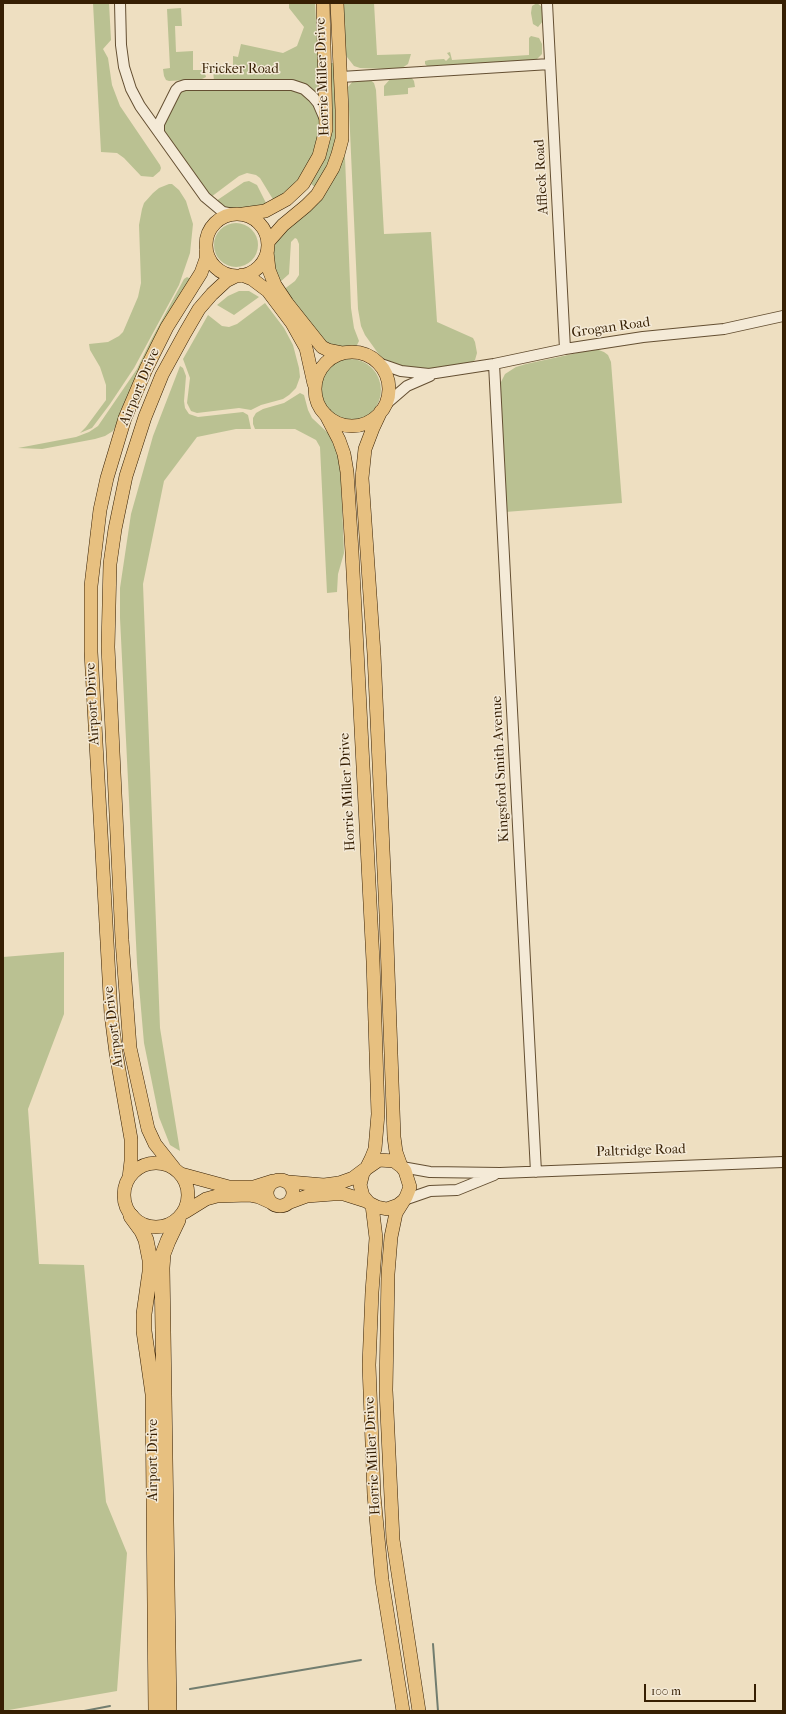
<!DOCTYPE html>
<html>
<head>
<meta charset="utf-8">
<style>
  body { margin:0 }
  #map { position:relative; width:786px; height:1714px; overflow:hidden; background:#eedfc1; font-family:"IM FELL French Canon",serif }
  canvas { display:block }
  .frame { position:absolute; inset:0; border:4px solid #361f03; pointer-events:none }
  .scale { position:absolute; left:644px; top:1684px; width:112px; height:18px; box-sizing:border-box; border:2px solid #361f03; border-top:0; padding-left:5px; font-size:12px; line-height:14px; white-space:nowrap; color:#361f03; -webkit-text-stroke:3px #f4ead7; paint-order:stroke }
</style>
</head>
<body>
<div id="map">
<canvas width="786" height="1714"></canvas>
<div class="frame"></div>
<div class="scale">100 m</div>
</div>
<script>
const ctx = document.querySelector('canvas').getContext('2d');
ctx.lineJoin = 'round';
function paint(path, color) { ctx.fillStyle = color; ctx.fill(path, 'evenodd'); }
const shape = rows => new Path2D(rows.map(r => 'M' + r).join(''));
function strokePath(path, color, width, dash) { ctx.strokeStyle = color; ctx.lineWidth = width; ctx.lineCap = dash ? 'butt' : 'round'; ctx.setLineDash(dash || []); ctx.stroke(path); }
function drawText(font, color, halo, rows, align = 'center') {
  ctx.font = font + ' "IM FELL French Canon",serif'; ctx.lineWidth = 3; ctx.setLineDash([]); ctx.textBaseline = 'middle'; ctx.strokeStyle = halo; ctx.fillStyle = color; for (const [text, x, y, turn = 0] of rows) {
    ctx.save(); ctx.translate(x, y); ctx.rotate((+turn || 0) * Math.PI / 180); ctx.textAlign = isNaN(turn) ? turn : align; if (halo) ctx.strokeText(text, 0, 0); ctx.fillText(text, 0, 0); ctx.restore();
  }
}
paint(shape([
  [93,3,109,3,111,40,103,49,108,58,112,85,120,106,160,165,161,168,160,171,153,177,141,176,124,158,117,153,101,152],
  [289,3,315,3,320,97,318,97,314,92,214,81,213,70,233,68,233,56,238,57,241,44,283,53,297,46,304,27,289,8],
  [342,3,374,3,377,55,411,54,408,64,402,68,386,69,360,68,354,66,347,57,345,52],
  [537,3,542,7,543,13,543,21,538,27,533,24,531,13,532,6],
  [181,8,182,26,175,26,176,52,193,51,193,70,204,70,206,77,202,79,169,81,166,80,164,76,163,69,170,68,167,9],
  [531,36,539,38,542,44,542,54,536,60,428,67,425,64,425,61,429,60,444,59,446,61,450,57,447,53,450,52,452,60,529,55,529,38],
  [329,63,335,63,337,137,332,155,316,188,310,183,315,176],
  [411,77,414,81,415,87,408,88,408,94,384,96,384,86,391,78],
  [369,79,374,83,376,90,384,234,431,232,437,322,473,338,475,342,477,353,475,360,472,362,426,370,405,369,387,361,380,356,365,335,361,326,358,309,348,87,353,81],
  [186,89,289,89,307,96,315,106,319,117,320,134,315,152,294,186,274,201,260,178,256,175,247,173,239,176,211,197,164,132,163,128,164,122,178,94],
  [344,156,345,157,351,308,354,328,359,341,356,347,349,349,328,345,283,290,295,281,299,275,299,244,297,239,295,238,291,242,289,274,279,283,271,253,275,242],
  [249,181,257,185,267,205,242,211,225,207,216,201,244,182],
  [169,184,172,184,179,190,186,201,193,224,190,253,179,285,134,368,110,404,92,428,80,433,86,427,106,400,106,385,100,367,90,350,89,344,108,342,119,336,123,332,138,297,141,283,139,225,142,209,144,203,153,193,159,188],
  '214 245a22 22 0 1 1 44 0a22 22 0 1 1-44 0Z',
  [187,277,191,279,113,431,105,436,95,439,42,449,18,448,76,437,89,432,98,426,137,369,150,342,184,279],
  [239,291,249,291,259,297,234,315,217,305,228,296],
  [265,303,284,328,293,345,299,368,300,377,296,388,289,395,283,399,261,405,251,410,239,408,197,413,191,411,187,403,190,378,183,359,208,315,222,326,229,327,237,324],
  [596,349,604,352,608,355,611,362,622,503,505,512,498,388,505,374,516,367,526,364],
  '319 390a31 31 0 1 1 62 0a31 31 0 1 1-62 0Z',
  [180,366,183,368,186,376,184,401,185,408,189,414,198,417,243,412,248,415,251,429,236,429,197,437,164,481,143,584,160,1028,180,1151,170,1145,159,1117,144,1043,137,963,120,618,120,588,131,514,153,436],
  [300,393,304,395,308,410,312,418,328,433,338,454,341,480,344,553,338,574,337,592,327,593,320,447,316,440,295,429,255,429,253,424,253,418,256,413,263,409,284,403],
  [64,952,64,1014,28,1109,39,1264,84,1265,106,1502,127,1553,117,1691,3,1711,3,957]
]), '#bac192');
strokePath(shape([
  [433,1644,438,1711],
  [190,1689,361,1660],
  [84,1711,110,1706]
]), '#727d6f', 2);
const minor = shape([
  [120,3,121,45,124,67,131,89,140,106,205,197,223,212,233,214],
  [547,3,565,349],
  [341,77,550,64],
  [159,132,159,124,176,90,179,87,185,85,292,85,304,89,313,97,318,103,324,117],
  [378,363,401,371,429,374,494,364,565,349,643,337,724,329,783,316],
  [494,364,536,1172],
  [385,405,407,386,430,376],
  [402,1167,430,1172,500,1173,783,1162],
  [404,1200,430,1191,457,1190,494,1175]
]);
const major = shape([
  [243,214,265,211,287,199,303,184,319,156,326,129,323,3],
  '206 245a31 31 0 1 1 62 0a31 31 0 1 1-62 0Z',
  [268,242,283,225,306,206,317,195,333,168,338,154,342,139,342,110,337,3],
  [267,252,269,270,275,285,287,303,322,347,328,350,343,353],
  [242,275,252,279,268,291,292,323,306,348,314,384],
  '315 389a37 37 0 1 1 74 0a37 37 0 1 1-74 0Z',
  [381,411,373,428,365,449,362,478,374,654,386,915,394,1137,396,1152,401,1166],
  [326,415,339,440,344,454,347,472,352,552,373,961,378,1114,375,1149,371,1159,366,1169],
  '124 1195a32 32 0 1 1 64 0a32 32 0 1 1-64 0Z',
  [174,1168,155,1144,148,1129,130,1048,122,940,108,647,110,564,115,529,126,476,145,417,162,375,185,333,199,309,212,294,226,281,236,276],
  [181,1174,229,1187,254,1187,273,1181],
  [129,1178,131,1161,131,1139,116,1053,111,1014,91,652,91,586,100,510,107,478,125,418,146,369,167,327,201,273,206,259,206,251],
  '267 1193a13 13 0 1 1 26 0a13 13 0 1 1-26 0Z',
  [289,1182,324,1185,339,1183,353,1178,365,1169],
  [403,1201,398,1205,387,1209,377,1207,369,1203,363,1196,360,1185,363,1173,366,1169,379,1160,394,1161,402,1167,405,1171,410,1187,406,1197,396,1213,391,1237,388,1274,386,1390,393,1540,419,1711],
  [288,1203,307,1196,333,1194,344,1194,366,1201],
  [372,1205,376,1238,372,1292,369,1365,374,1495,382,1580,403,1711],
  [185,1212,206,1199,217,1196,249,1195,259,1197,270,1202]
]);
const highway = shape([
  [131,1216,142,1231,146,1240,150,1260,150,1272,144,1314,144,1331,153,1394,156,1711],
  [169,1711,162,1268,163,1254,168,1241,178,1220]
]);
strokePath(minor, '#644f32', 12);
strokePath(major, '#361f03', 14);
strokePath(highway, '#361f03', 16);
strokePath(minor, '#f4ead7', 10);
strokePath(major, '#e7c080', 13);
strokePath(highway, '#e7c080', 15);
drawText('14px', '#361f03', '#f4ead7', [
  ["Fricker Road",240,70],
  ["Horrie Miller Drive",323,77,-92],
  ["Affleck Road",542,177,-93],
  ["Grogan Road",611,328,-8],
  ["Airport Drive",140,387,-67],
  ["Airport Drive",93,704,-93],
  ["Kingsford Smith Avenue",501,769,-93],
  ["Horrie Miller Drive",348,792,-93],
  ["Airport Drive",114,1027,-97],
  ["Paltridge Road",641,1151,-2],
  ["Horrie Miller Drive",373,1456,-93],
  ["Airport Drive",154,1460,-90]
]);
</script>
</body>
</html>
